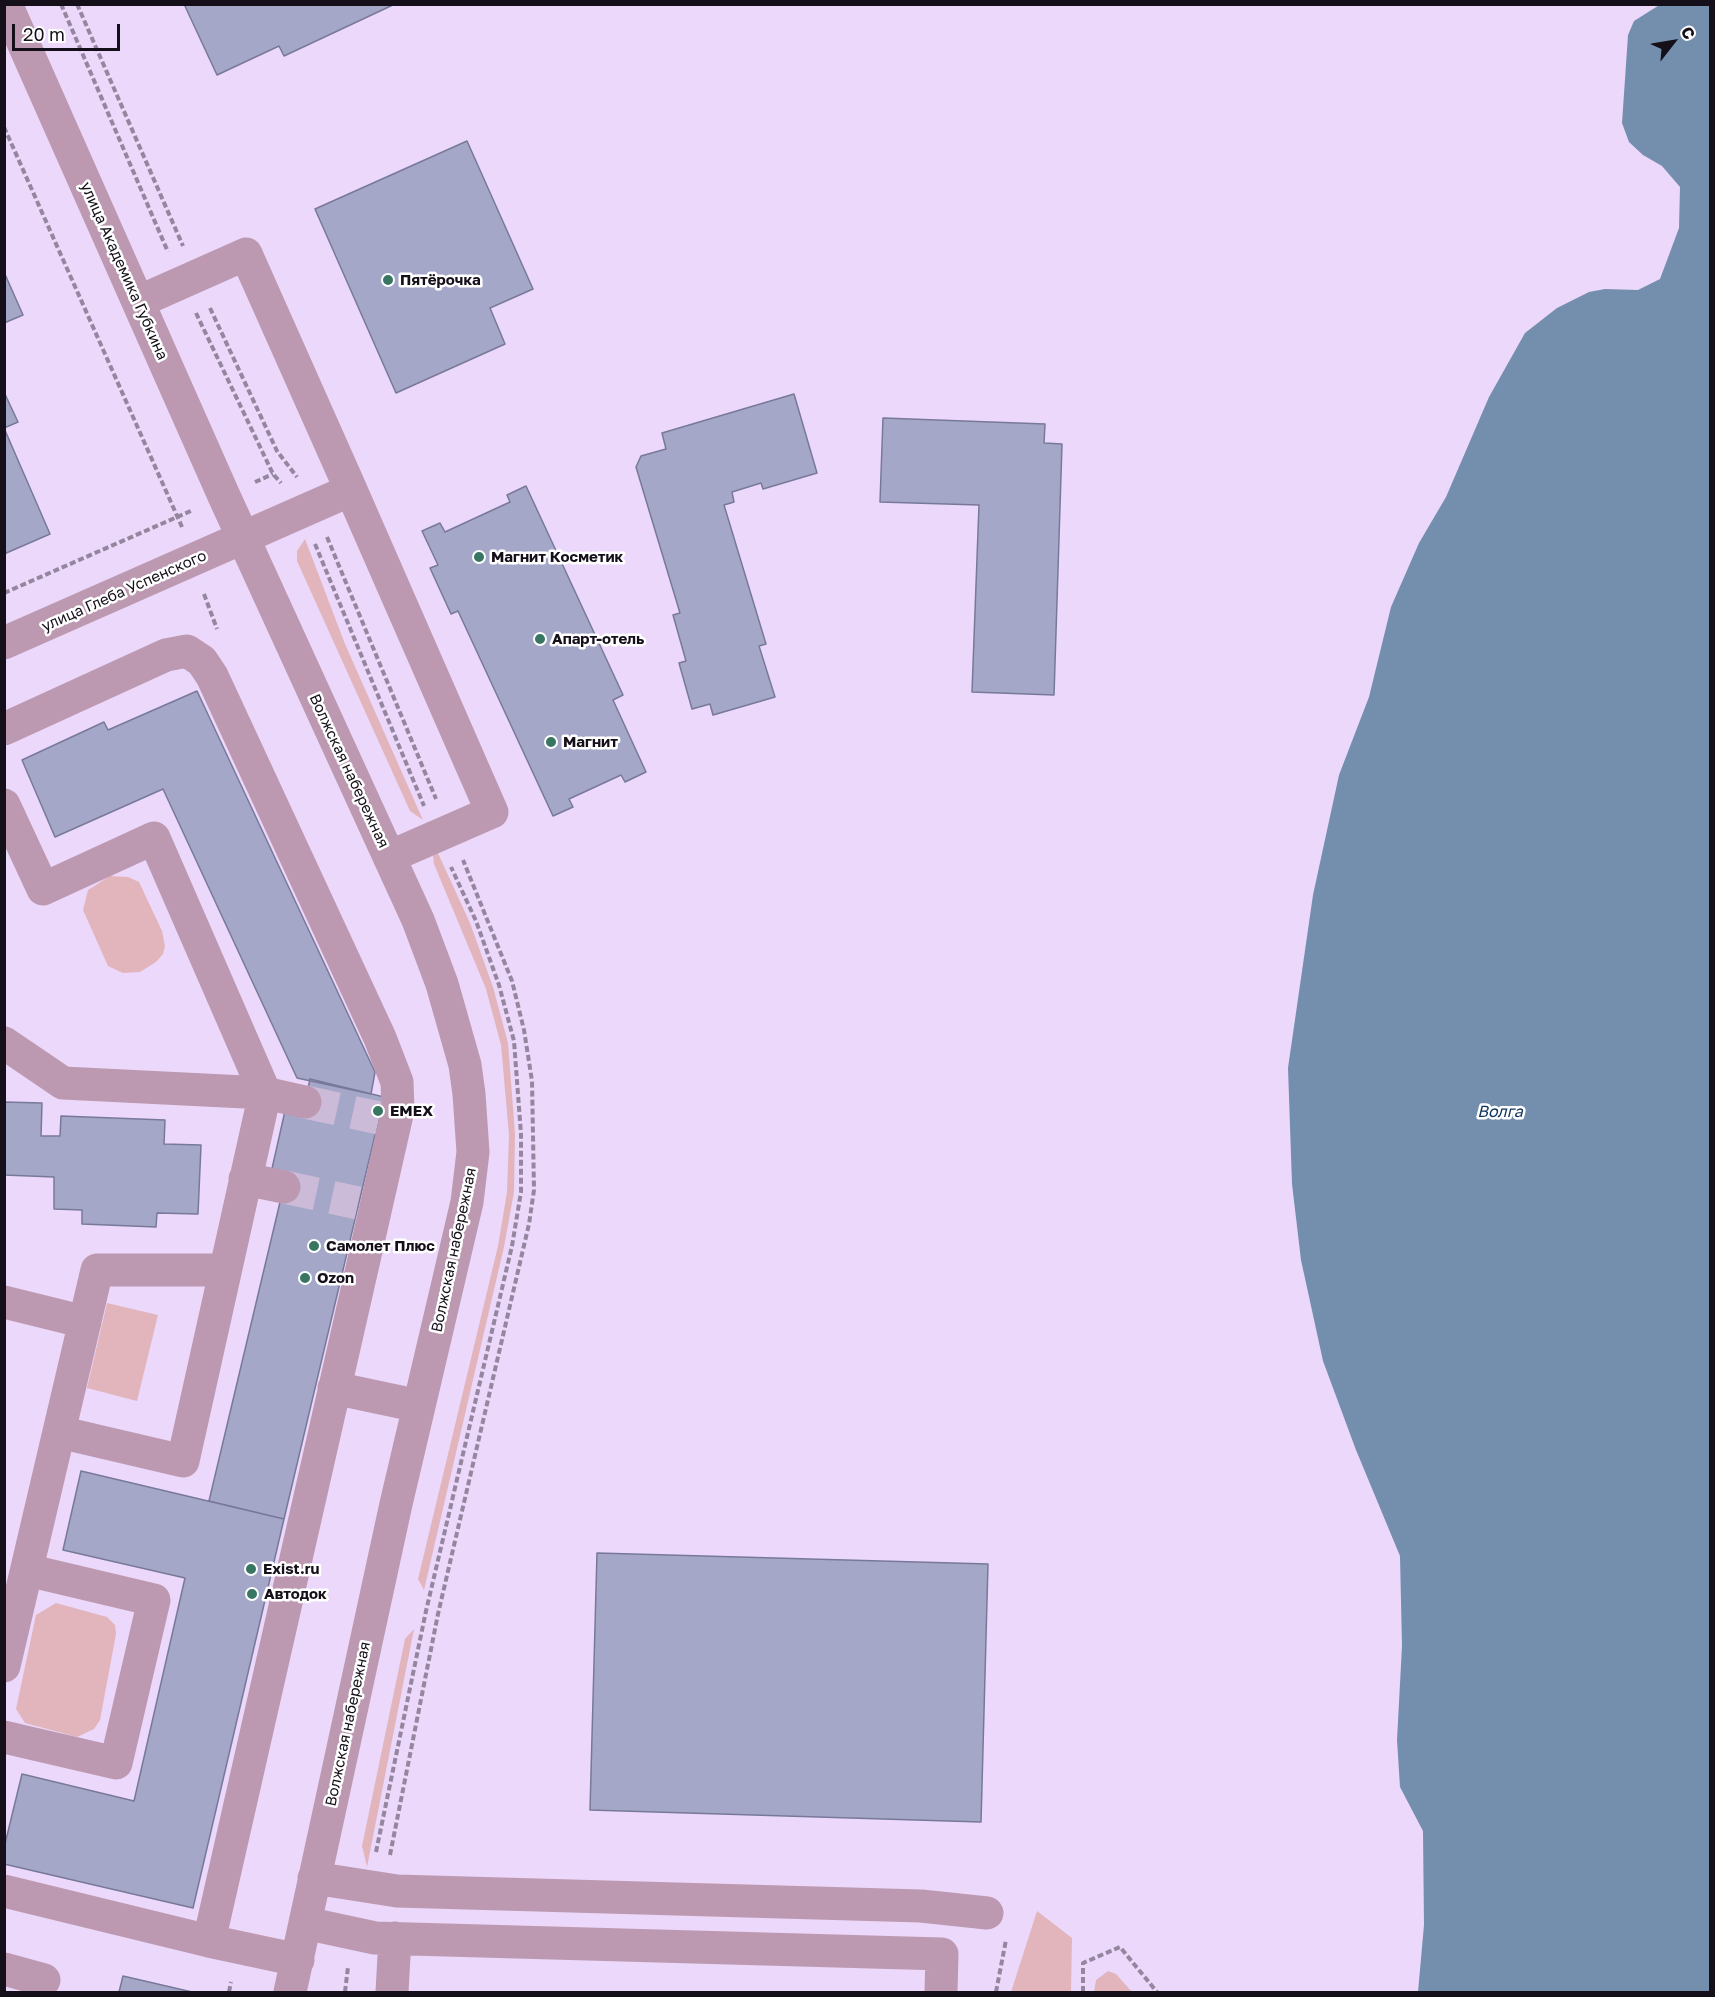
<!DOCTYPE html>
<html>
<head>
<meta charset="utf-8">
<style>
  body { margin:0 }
  #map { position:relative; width:1715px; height:1997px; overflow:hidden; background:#ebd8fa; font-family:"Golos Text",sans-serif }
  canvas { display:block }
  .frame { position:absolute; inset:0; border:6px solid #150f1a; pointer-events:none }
  .north { position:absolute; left:1643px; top:12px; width:60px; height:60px; -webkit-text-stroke:4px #fff; paint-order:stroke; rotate:59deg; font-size:16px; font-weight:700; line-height:24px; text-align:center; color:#150f1a }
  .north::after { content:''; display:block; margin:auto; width:21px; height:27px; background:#150f1a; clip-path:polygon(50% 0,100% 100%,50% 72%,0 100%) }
  .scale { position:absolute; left:12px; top:24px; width:108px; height:27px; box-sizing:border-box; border:3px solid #150f1a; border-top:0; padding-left:8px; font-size:18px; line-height:21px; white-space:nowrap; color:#150f1a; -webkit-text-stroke:4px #fff; paint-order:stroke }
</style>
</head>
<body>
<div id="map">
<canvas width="1715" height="1997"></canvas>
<div class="frame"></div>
<div class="north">С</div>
<div class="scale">20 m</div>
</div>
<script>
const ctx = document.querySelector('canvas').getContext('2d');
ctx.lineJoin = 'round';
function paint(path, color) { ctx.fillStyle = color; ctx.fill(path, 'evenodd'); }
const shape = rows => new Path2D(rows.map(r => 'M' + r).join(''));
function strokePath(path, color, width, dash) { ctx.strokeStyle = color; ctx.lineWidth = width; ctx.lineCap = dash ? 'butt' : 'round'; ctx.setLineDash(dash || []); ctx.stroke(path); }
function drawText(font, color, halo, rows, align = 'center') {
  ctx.font = font + ' "Golos Text",sans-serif'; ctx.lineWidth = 5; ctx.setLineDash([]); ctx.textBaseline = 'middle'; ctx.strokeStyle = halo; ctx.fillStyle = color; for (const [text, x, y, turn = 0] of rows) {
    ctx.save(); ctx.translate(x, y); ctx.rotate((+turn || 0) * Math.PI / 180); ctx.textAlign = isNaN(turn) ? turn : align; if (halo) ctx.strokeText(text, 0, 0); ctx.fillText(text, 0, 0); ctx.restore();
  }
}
paint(shape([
  [305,539,345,644,423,820,410,811,297,561,297,551],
  [437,851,470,923,493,987,508,1043,515,1134,514,1192,504,1247,424,1590,418,1579,498,1246,507,1192,509,1135,501,1045,486,989,434,864,433,856],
  [110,876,128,877,139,882,162,931,165,946,163,954,156,962,140,972,123,973,108,966,83,910,88,890],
  [107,1303,158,1315,137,1401,87,1388],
  [56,1603,107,1617,115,1625,116,1634,100,1720,94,1729,77,1737,25,1723,16,1709,36,1615],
  [414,1629,367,1867,362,1846,405,1639],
  [1037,1911,1072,1938,1071,1992,1011,1992],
  [1108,1971,1116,1974,1132,1992,1094,1992,1096,1980]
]), '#e2b5bd');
paint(shape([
  [1661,4,1710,5,1710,1992,1418,1992,1424,1925,1423,1831,1400,1787,1397,1740,1402,1646,1400,1556,1356,1450,1323,1361,1301,1260,1292,1184,1288,1068,1313,895,1339,775,1369,697,1391,607,1419,543,1446,497,1489,397,1525,333,1557,308,1589,292,1605,289,1638,290,1660,279,1679,228,1680,187,1662,166,1643,155,1629,142,1622,123,1628,35,1634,21]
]), '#748eae');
const building = shape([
  [184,4,395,4,284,56,279,46,217,75,184,4],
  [467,141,533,289,490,308,505,344,396,393,315,209,467,141],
  [4,272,23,315,4,323,4,272],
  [4,392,18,422,4,428,4,392],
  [794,394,817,473,763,489,761,483,732,492,734,502,724,505,766,644,759,646,775,697,713,715,710,704,692,709,679,663,686,661,673,615,680,613,636,467,641,456,666,449,662,433,794,394],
  [883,418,1045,424,1044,443,1062,444,1054,695,972,692,979,505,880,502,883,418],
  [4,428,50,534,4,554,4,428],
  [526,486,623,695,613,700,646,772,625,782,621,775,569,799,573,807,553,816,458,611,451,614,430,568,438,565,422,531,440,523,445,532,510,502,507,495,526,486],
  [197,691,375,1072,371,1094,297,1078,163,789,55,837,22,760,104,722,108,730,197,691],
  [310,1079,384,1097,284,1519,209,1501,286,1177,271,1173,285,1111,305,1102,310,1079],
  [4,1102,42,1103,41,1136,60,1136,61,1116,165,1120,164,1144,201,1145,198,1214,157,1213,156,1227,82,1224,82,1210,54,1209,54,1177,4,1175,4,1102],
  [81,1471,284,1519,193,1908,4,1864,4,1848,22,1774,134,1801,185,1578,63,1550,81,1471],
  [597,1553,988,1564,981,1822,590,1810,597,1553],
  [123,1976,192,1992,119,1992,123,1976]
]);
paint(building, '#a5a7c9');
strokePath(building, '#78799a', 1.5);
strokePath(shape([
  [305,1102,379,1118],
  [284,1187,358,1203]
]), '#cbbad8', 33, [33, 16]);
strokePath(shape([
  [61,4,168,252],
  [77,4,183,246],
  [4,127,182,527],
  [210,308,277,451,297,477],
  [196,313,273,474,281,483],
  [255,482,273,474],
  [327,537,436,799],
  [315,544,424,806],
  [4,593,193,510],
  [204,594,217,629],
  [376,1852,426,1611,512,1246,521,1192,521,1134,514,1041,499,985,476,921,451,867],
  [390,1855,438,1614,529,1224,534,1190,532,1081,524,1030,512,981,463,860],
  [229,1992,231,1982],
  [345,1992,348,1967],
  [996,1992,1006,1940],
  [1083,1992,1083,1963,1120,1947,1157,1992]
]), '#94869f', 4, [6, 3]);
strokePath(shape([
  [6,4,224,496,418,920,442,984,465,1065,469,1094,473,1152,467,1202,396,1504,290,1992],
  [351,490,492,812,389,857],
  [4,643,351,490,246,254,138,302],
  [4,729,166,655,187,651,202,661,212,676,380,1038,397,1082,398,1110,209,1941],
  [4,805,43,889,154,838,265,1093,183,1461,59,1432],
  [4,1043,63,1083,265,1093,305,1102],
  [245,1179,284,1187],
  [4,1302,85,1322],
  [334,1388,419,1406],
  [4,1666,97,1270,225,1270],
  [4,1737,116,1763,154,1600,27,1570],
  [314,1878,397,1891,921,1906,987,1913],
  [4,1891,209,1941,298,1960],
  [305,1923,375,1938,942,1954,941,1992],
  [4,1969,44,1980],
  [392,1992,395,1938]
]), '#bc99b1', 33);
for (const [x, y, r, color] of [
  [388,280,6,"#387663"],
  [479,557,6,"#387663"],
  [540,639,6,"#387663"],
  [551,742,6,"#387663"],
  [378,1111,6,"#387663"],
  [314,1246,6,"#387663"],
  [305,1278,6,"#387663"],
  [251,1569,6,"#387663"],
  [252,1594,6,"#387663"]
]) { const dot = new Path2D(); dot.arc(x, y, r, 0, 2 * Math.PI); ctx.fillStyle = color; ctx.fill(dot); strokePath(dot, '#fff', 2); }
drawText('15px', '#150f1a', '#fff', [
  ["улица Академика Губкина",124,271,66],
  ["улица Глеба Успенского",124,591,-24],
  ["Волжская набережная",349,771,65],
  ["Волжская набережная",454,1250,-78],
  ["Волжская набережная",348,1724,-78]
]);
drawText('bold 15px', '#150f1a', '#fff', [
  ["Пятёрочка",400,280],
  ["Магнит Косметик",491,557],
  ["Апарт-отель",552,639],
  ["Магнит",563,742],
  ["EMEX",390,1111],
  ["Самолет Плюс",326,1246],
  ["Ozon",317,1278],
  ["Exist.ru",263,1569],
  ["Автодок",264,1594]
], 'left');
drawText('italic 16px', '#0f3560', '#fff', [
  ["Волга",1500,1112]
]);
</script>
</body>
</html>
